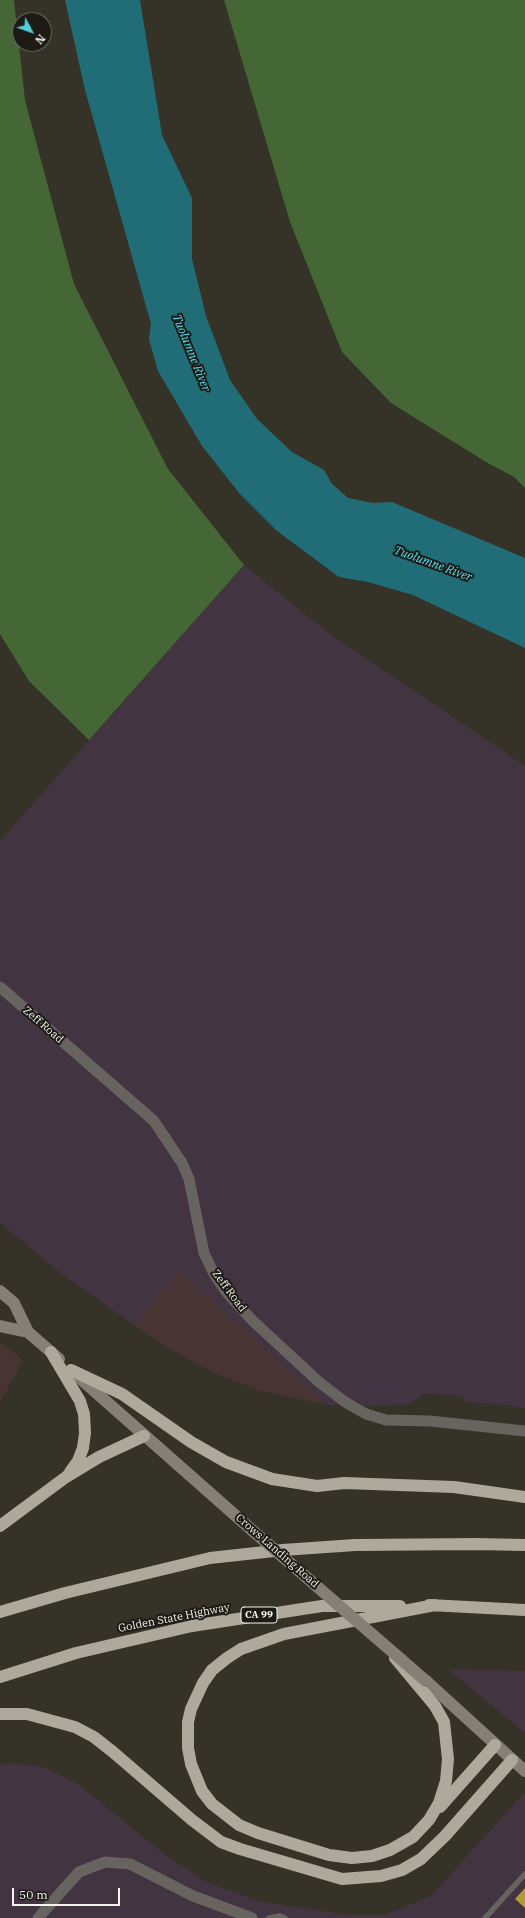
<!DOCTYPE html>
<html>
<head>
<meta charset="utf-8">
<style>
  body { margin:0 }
  #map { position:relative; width:525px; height:1918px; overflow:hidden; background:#353228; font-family:"IBM Plex Serif",serif }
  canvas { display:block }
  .north { position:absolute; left:12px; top:12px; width:40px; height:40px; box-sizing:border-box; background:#1b1a15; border:1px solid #72716b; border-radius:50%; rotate:131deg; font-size:11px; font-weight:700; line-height:16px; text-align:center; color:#f5f4ed }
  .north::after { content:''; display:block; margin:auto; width:14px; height:18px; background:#52ccd6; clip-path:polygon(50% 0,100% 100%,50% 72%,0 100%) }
  .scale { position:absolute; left:12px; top:1888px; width:108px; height:18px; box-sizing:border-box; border:2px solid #f5f4ed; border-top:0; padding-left:5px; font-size:12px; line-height:14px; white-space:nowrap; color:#f5f4ed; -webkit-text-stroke:3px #1b1a15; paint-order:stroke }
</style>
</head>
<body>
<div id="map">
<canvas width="525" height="1918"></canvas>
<div class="north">N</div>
<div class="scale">50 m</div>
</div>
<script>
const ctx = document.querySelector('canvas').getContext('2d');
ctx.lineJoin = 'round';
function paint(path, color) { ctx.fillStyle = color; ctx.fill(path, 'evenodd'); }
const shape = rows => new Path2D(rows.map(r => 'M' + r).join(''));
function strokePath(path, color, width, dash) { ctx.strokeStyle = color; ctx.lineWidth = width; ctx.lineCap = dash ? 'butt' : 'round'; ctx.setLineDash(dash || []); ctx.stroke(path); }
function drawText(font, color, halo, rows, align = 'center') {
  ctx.font = font + ' "IBM Plex Serif",serif'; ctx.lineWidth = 4; ctx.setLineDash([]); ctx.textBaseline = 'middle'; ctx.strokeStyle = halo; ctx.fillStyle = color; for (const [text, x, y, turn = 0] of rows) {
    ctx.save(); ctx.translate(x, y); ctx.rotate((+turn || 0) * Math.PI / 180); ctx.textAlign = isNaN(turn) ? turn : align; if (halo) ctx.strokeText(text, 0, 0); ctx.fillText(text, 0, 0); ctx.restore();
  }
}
paint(shape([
  [179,1271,327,1405,261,1391,214,1373,170,1349,134,1325],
  [0,1342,23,1360,0,1403]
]), '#483433');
paint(shape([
  [244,565,330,634,525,766,525,1409,509,1405,466,1402,461,1396,425,1393,410,1404,374,1406,327,1405,179,1271,134,1325,62,1274,0,1223,0,841],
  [448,1669,525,1671,525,1733],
  [10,1763,44,1767,78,1784,163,1853,207,1882,258,1901,349,1915,384,1915,431,1896,523,1794,525,1796,525,1918,0,1918,0,1765]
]), '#433441');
paint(shape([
  [0,0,14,0,25,100,74,284,168,469,244,565,89,740,29,681,0,634],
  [224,0,525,0,525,488,514,477,486,462,391,403,342,352,290,222]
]), '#456635');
paint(shape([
  [65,0,140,0,162,135,192,198,192,259,206,316,230,380,257,419,292,452,324,470,332,484,348,498,373,503,392,502,525,558,525,648,413,595,368,582,339,577,277,531,240,494,202,446,158,371,149,339,151,324,85,90]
]), '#216d77');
paint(shape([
  [525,1888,525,1908,515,1899]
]), '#b19c35');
strokePath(shape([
  [269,1918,280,1916,285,1918],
  [485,1918,525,1874]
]), '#67645f', 5.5);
strokePath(shape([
  [0,987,154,1121,182,1163,189,1179,204,1253,214,1274,227,1293,252,1320,319,1382,345,1402,366,1414,386,1420,430,1421,525,1431],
  [38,1918,79,1872,105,1862,130,1864,193,1896,252,1918]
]), '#67645f', 11);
strokePath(shape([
  [0,1291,14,1303,28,1332,59,1359],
  [0,1326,28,1332],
  [74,1373,253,1531],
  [426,1681,525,1771]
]), '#848078', 12);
strokePath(shape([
  [51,1352,80,1401,84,1414,85,1433,83,1448,78,1461,70,1472],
  [71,1370,122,1394,191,1442,226,1462,272,1479,317,1486,344,1483,454,1487,525,1497],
  [0,1526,66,1477,99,1457,144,1436],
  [429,1605,525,1610],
  [0,1612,65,1593,210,1558,283,1550,355,1545,476,1544,525,1545],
  [395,1658,435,1706,444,1722,448,1759,446,1781,439,1803,429,1820,413,1837,390,1850,372,1856,352,1858,329,1855,258,1833,239,1825,212,1804,202,1791,191,1764,188,1748,188,1722,191,1709,203,1683,212,1670,227,1658,241,1649,284,1634,435,1605],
  [0,1677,76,1653,192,1626,322,1606,400,1606],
  [0,1714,27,1714,75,1727,94,1737,113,1752,192,1820,221,1842,240,1849,342,1879,381,1876,402,1870,421,1859,445,1836,512,1760],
  [440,1807,495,1745]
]), '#aea99d', 12);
strokePath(shape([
  [253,1531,426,1681]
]), '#848078', 12);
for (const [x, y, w] of [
  [259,1615,36]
]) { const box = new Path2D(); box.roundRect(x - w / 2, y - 8, w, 16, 3); ctx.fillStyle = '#1b1a15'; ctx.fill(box); strokePath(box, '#f5f4ed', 1); }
drawText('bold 10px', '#f5f4ed', null, [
  ["CA 99",259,1615]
]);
drawText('11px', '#f5f4ed', '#1b1a15', [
  ["Zeff Road",43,1025,41],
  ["Zeff Road",229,1291,53],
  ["Crows Landing Road",277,1551,41],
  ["Golden State Highway",174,1618,-11]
]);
drawText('italic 12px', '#55e3f5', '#1b1a15', [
  ["Tuolumne River",191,353,68],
  ["Tuolumne River",433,564,20]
]);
</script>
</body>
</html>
